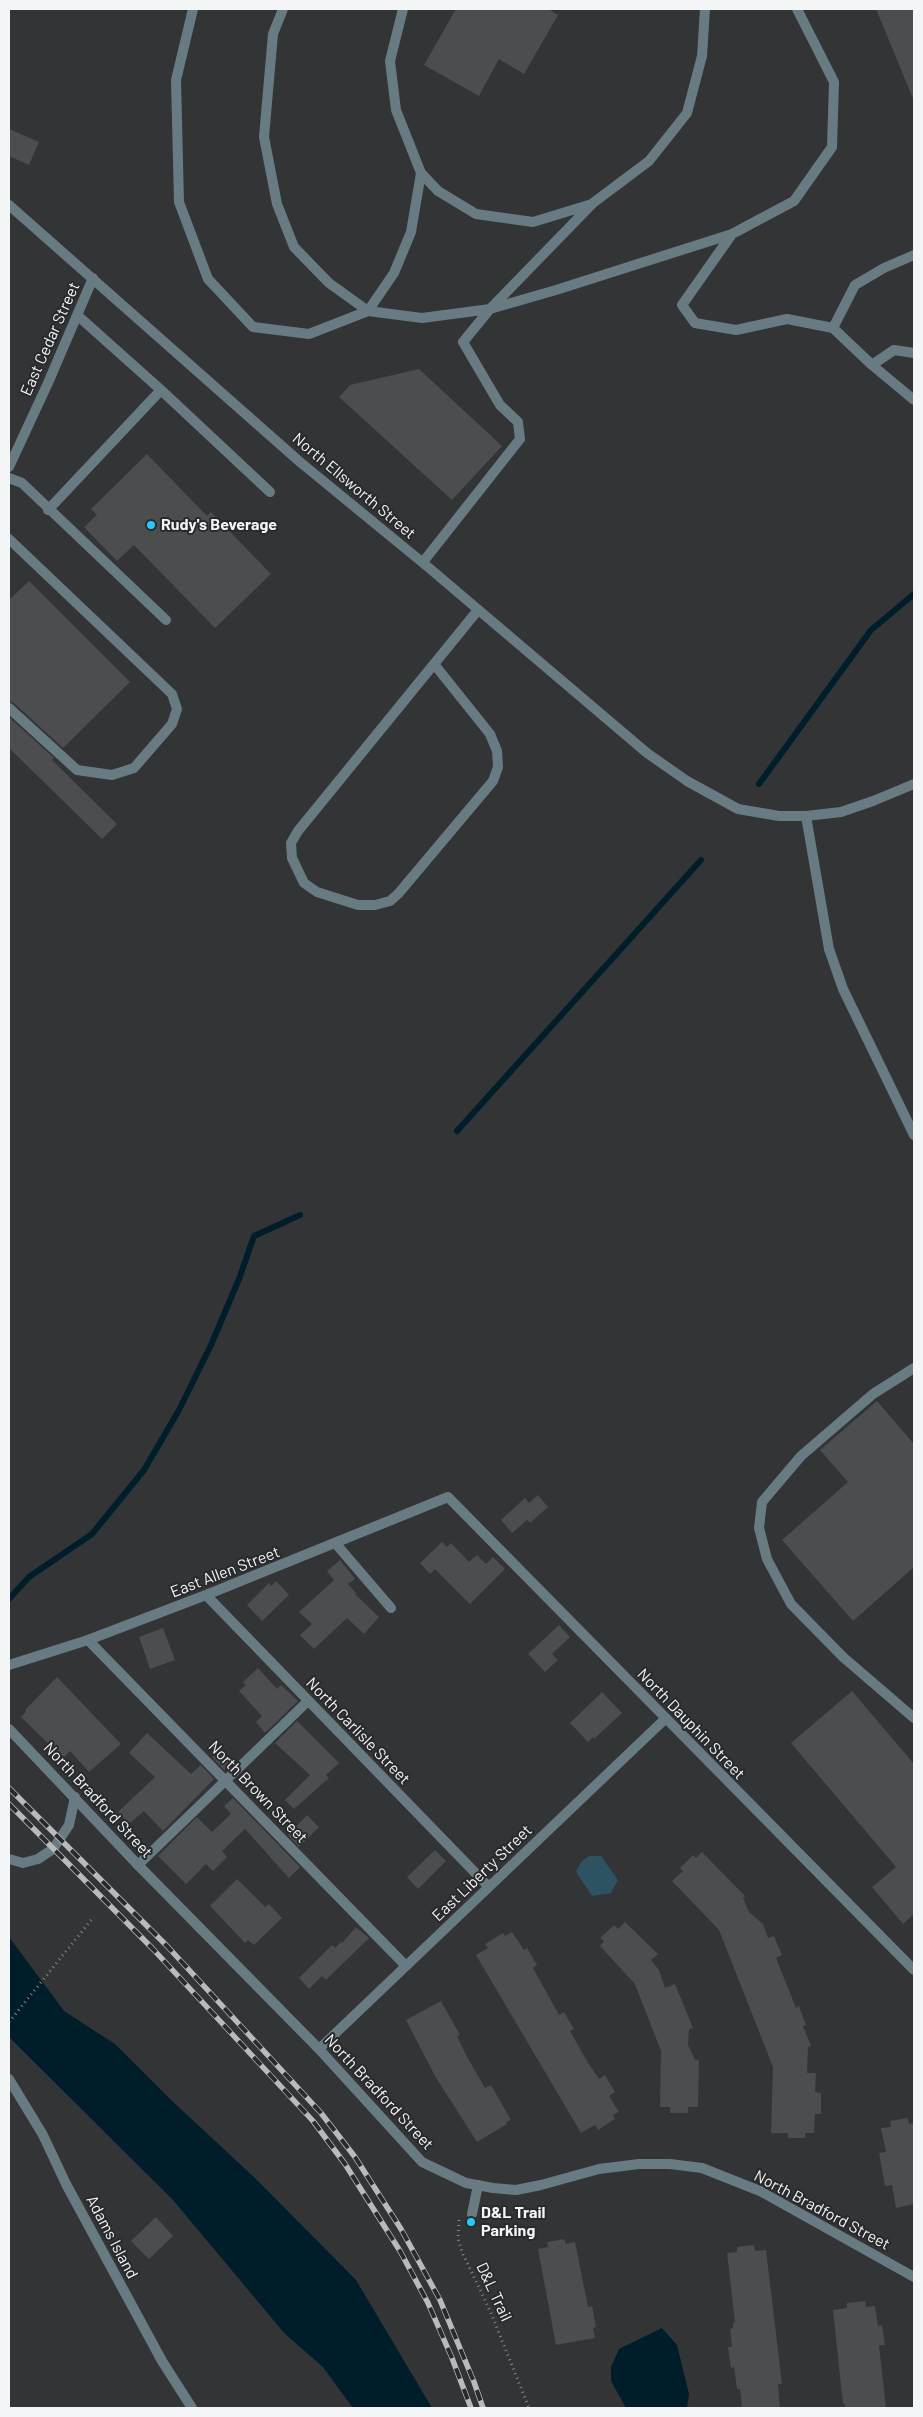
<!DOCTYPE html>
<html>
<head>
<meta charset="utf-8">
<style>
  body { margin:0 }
  #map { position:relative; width:923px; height:2417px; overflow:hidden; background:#323435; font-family:Barlow,sans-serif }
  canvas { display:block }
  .frame { position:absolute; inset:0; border:10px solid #f3f5f6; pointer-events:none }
</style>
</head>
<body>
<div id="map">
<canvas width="923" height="2417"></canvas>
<div class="frame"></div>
</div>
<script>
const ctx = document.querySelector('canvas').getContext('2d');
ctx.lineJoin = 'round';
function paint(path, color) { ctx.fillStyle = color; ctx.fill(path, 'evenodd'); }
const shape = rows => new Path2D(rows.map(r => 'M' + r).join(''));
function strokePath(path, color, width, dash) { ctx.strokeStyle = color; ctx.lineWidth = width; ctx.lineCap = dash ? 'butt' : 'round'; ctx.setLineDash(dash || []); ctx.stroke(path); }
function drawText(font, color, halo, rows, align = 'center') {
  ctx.font = font + ' Barlow,sans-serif'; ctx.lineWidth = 4; ctx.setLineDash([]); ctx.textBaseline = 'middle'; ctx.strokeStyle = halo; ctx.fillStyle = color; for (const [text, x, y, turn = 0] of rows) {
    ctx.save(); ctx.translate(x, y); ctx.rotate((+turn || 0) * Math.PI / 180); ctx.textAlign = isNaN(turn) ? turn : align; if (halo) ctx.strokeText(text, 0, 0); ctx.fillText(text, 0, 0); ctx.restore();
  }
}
paint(shape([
  [589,1856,601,1856,618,1880,611,1893,592,1896,576,1872,581,1862]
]), '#2d5363');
paint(shape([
  [9,1937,64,2011,115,2044,170,2099,256,2179,356,2280,432,2408,353,2408,323,2367,285,2334,173,2200,9,2037],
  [662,2328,677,2345,689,2394,687,2408,626,2408,611,2381,611,2367,619,2349]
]), '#001d2a');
strokePath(shape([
  [759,784,871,630,914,594],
  [457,1131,701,860],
  [9,1599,29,1577,92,1534,144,1470,179,1410,211,1345,239,1279,254,1236,300,1215]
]), '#001d2a', 6);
paint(shape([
  [456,9,548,9,558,15,524,74,499,59,479,96,424,65],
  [876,9,914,9,914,101],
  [9,129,39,142,29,165,9,156],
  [419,369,502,446,452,500,339,397,350,385],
  [147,454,207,516,211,512,271,574,215,628,134,545,117,561,84,527,97,515,91,509],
  [29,581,130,682,63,748,14,703,9,701,9,600],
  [9,717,54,758,52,760,117,824,102,839,9,748],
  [877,1401,914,1444,914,1567,853,1621,782,1540,848,1482,820,1450],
  [538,1495,548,1507,530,1523,527,1520,512,1533,501,1520,525,1498,529,1503],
  [442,1542,447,1547,451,1543,469,1562,477,1555,486,1564,493,1557,505,1569,470,1604,435,1569,430,1574,420,1563],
  [340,1560,355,1579,348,1584,356,1593,355,1594,379,1617,364,1634,347,1618,314,1649,300,1635,312,1624,299,1612,334,1580,327,1571],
  [276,1581,289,1595,262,1621,247,1605,269,1583,271,1586],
  [559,1625,570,1637,552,1654,558,1660,545,1672,528,1654],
  [163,1628,175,1660,150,1669,139,1637],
  [258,1668,277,1689,281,1685,298,1701,265,1733,256,1722,262,1716,239,1691,246,1685,243,1682],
  [57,1677,121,1744,89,1772,70,1751,63,1758,21,1717,26,1712,25,1710],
  [852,1691,914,1764,914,1914,903,1924,872,1887,896,1867,791,1743],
  [602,1692,622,1713,594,1739,593,1737,588,1742,570,1723],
  [297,1721,339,1763,326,1775,329,1778,294,1809,285,1800,310,1775,275,1743],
  [147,1733,191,1774,201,1765,214,1779,163,1831,144,1811,129,1824,118,1812,155,1777,129,1753],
  [219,1751,231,1763,224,1770,212,1757],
  [233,1798,300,1867,289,1878,245,1829,222,1851,227,1857,213,1871,206,1864,186,1884,158,1856,197,1817,212,1832,231,1814,224,1806],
  [307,1815,319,1827,299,1847,288,1835],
  [435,1850,446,1861,418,1889,407,1877],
  [702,1852,745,1896,743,1898,749,1912,763,1924,768,1938,774,1936,782,1955,776,1958,796,2008,799,2006,806,2025,803,2026,811,2046,808,2047,807,2073,816,2073,815,2092,821,2093,821,2114,815,2114,814,2133,805,2133,805,2138,788,2138,788,2133,771,2133,773,2067,719,1930,672,1881,683,1871,680,1868,693,1855,696,1858],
  [237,1879,265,1907,269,1904,282,1918,254,1945,248,1940,245,1943,210,1906],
  [625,1922,658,1954,651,1960,659,1970,665,1988,675,1984,693,2028,689,2029,688,2045,695,2060,699,2060,698,2107,688,2107,688,2113,670,2113,670,2107,660,2107,661,2051,635,1984,600,1946,604,1941,600,1938,614,1925,618,1929],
  [356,1927,369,1938,326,1980,322,1976,309,1989,299,1978,332,1945,335,1948,341,1942,342,1943],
  [512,1932,524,1950,527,1948,537,1965,533,1968,559,2015,564,2012,574,2029,570,2031,588,2063,599,2079,605,2075,615,2092,609,2096,619,2112,613,2115,615,2119,598,2130,595,2125,581,2133,476,1955,488,1948,485,1944,503,1933,505,1936],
  [441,2001,460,2035,457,2036,466,2055,485,2088,491,2085,511,2120,506,2122,507,2124,477,2142,435,2076,406,2020],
  [908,2118,909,2124,914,2123,914,2204,896,2208,892,2185,885,2186,879,2153,886,2152,881,2128,891,2127,890,2121],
  [156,2217,173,2236,149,2259,131,2241],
  [564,2239,566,2244,575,2242,588,2307,592,2306,596,2327,593,2328,595,2338,556,2345,538,2249,548,2247,547,2242],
  [754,2245,755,2251,766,2250,782,2384,778,2384,780,2408,742,2408,740,2389,737,2389,734,2367,731,2368,728,2347,732,2347,730,2329,733,2328,733,2323,735,2322,727,2253,737,2252,737,2247],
  [865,2301,866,2307,875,2306,878,2326,882,2325,885,2345,879,2345,886,2408,845,2408,845,2404,843,2404,833,2310,847,2308,847,2303]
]), '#4b4d4f');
strokePath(shape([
  [9,2022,92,1919],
  [459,2220,458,2239,462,2252,491,2313,529,2408]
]), '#838586', 3, [1, 4]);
strokePath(shape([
  [193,9,176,80,179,202,208,279,253,327,309,334,368,311,394,273,411,232,421,173],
  [283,9,273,34,264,137,277,204,294,247,329,283,368,311,422,318,490,309,556,290,732,234,794,201,832,147,834,82,797,9],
  [403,9,390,61,396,110,421,173,438,191,476,214,533,222,592,204],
  [732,234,682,305,695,323,736,330,787,319,833,328,872,365,914,400],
  [833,328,855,285,884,268,914,255],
  [872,365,894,350,914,353],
  [161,390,270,492],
  [9,467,48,383,93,278],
  [9,478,22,483,166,620],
  [48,510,161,390,77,315],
  [9,539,172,694,177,709,172,724,134,768,112,775,77,770,9,708],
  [423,562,520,439,518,422,500,405,463,342,490,309,593,203,649,161,687,113,702,56,705,9],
  [434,664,490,734,497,751,498,767,493,781,398,894,390,901,375,905,358,905,317,892,304,883,292,858,291,843,298,831,478,610],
  [806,816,829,949,843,989,914,1135],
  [914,1368,873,1394,801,1456,762,1502,759,1528,767,1559,791,1604,843,1657,914,1718],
  [336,1544,391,1608],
  [88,1640,406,1966],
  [9,1859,23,1863,38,1859,53,1849,69,1825,75,1797],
  [138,1865,308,1701],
  [9,2079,43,2135,66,2184,162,2361,192,2408],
  [472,2214,478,2185]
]), '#687b83', 10);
strokePath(shape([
  [9,205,300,462,428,567,647,753,687,781,738,809,779,816,806,816,841,812,873,801,914,784],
  [206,1595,489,1887],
  [9,1665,88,1640,206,1595,448,1497,914,1970],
  [9,1729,138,1865,319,2049,422,2162,466,2183,493,2188,516,2190,541,2185,599,2169,639,2164,670,2164,702,2168,760,2191,914,2277],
  [319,2049,665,1719]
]), '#687b83', 10);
const rail = shape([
  [9,1788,167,1946,321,2113,355,2157,401,2229,440,2300,474,2382,483,2408],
  [9,1804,152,1948,313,2121,345,2164,400,2251,428,2303,452,2358,471,2408]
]);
strokePath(rail, '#b8babb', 5.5);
strokePath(rail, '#282a2b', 4, [11]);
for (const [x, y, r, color] of [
  [151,525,5,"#28c8ff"],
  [471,2222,5,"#28c8ff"]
]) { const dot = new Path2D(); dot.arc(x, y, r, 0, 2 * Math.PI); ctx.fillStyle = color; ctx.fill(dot); strokePath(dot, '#282a2b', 2); }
drawText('16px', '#f3f5f6', '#282a2b', [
  ["East Cedar Street",50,339,-66],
  ["North Ellsworth Street",354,486,40],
  ["East Allen Street",225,1572,-21],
  ["North Dauphin Street",691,1724,46],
  ["North Carlisle Street",358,1731,46],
  ["North Brown Street",258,1792,46],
  ["North Bradford Street",98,1800,47],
  ["East Liberty Street",482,1873,-44],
  ["North Bradford Street",379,2092,47],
  ["North Bradford Street",822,2210,28],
  ["Adams Island",112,2237,62],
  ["D&L Trail",494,2292,65]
]);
drawText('bold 16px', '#f3f5f6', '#282a2b', [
  ["Rudy's Beverage",161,525],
  ["D&L Trail",481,2213],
  ["Parking",481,2231]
], 'left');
</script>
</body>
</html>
